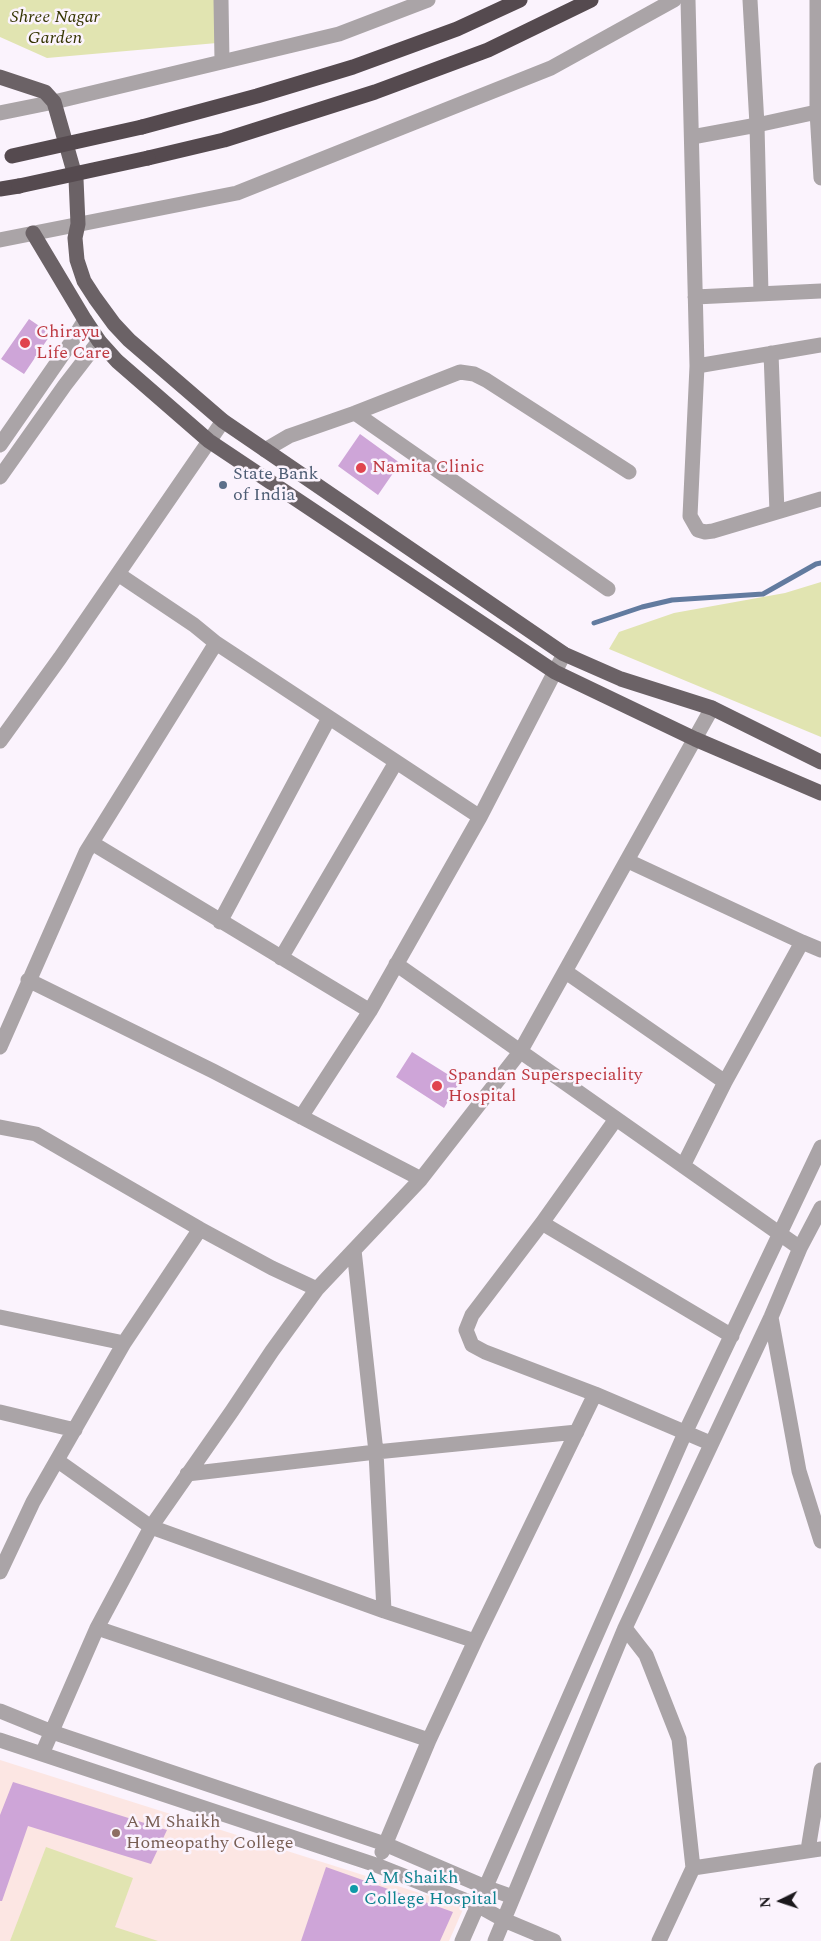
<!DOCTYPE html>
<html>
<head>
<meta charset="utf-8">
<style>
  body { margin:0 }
  #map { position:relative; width:821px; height:1941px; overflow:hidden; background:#fbf3fd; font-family:Spectral,serif }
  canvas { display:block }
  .north { position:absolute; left:756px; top:1876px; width:50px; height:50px; -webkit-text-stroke:4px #fbf3fd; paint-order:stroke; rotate:266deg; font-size:14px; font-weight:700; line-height:20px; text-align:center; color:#1b181c }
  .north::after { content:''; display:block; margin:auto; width:18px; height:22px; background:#1b181c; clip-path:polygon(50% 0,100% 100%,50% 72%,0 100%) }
</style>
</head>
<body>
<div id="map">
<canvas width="821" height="1941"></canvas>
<div class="north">N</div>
</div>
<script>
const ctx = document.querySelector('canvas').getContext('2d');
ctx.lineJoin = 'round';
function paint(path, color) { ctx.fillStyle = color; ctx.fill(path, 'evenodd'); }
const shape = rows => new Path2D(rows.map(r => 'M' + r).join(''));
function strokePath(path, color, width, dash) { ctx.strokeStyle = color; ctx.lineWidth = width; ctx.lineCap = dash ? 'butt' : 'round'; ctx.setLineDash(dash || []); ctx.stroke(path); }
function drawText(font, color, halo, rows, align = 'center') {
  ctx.font = font + ' Spectral,serif'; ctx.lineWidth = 5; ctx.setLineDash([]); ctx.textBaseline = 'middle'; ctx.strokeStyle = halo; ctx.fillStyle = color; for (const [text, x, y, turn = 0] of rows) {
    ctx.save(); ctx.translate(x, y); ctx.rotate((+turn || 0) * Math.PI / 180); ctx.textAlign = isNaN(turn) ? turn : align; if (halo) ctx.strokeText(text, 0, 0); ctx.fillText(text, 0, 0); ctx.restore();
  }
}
paint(shape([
  [0,1760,464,1907,449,1941,0,1941]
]), '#fce6e3');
paint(shape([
  [0,0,218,0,217,43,47,58,0,37],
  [821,582,821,737,609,649,619,632,674,613,785,593],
  [46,1847,133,1878,115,1927,158,1941,10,1941]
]), '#e1e4b1');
strokePath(shape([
  [594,623,642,607,672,600,763,594,816,564,821,563]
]), '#627b9f', 5);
paint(shape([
  [29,319,51,334,24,374,1,359],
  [360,434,400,463,378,495,338,466],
  [412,1052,460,1082,444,1108,396,1077],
  [13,1782,167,1830,151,1864,28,1826,2,1901,0,1901,0,1815],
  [326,1867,453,1912,440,1941,301,1941]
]), '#cea5d8');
strokePath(shape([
  [221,0,222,61],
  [688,0,697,366,690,516,698,530,705,532,713,531,821,499],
  [750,0,757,125,761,294],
  [817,0,817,112,821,178],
  [0,113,54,102,339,34,428,0],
  [692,137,757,125,821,111],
  [0,240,237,193,551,68,674,0],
  [695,297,821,291],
  [771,353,777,512],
  [697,366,821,345],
  [355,413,608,589],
  [0,445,70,344,85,320],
  [265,450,289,436,355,413,460,372,474,374,486,380,629,472],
  [0,477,65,385,99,341],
  [118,574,194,625,216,643,480,817,564,654],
  [0,741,60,658,223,421],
  [92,843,370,1011,480,817],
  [220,922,329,718],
  [802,942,821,950],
  [281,958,396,762],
  [396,964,800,1248],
  [566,972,725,1082,802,942,628,861],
  [28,980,213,1071,421,1179],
  [0,1047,86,852,216,643],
  [301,1117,370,1011],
  [0,1127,36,1134,200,1229,272,1268,317,1289],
  [683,1166,725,1082],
  [542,1223,732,1336],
  [354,1250,376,1452,384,1611],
  [0,1317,124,1343],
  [771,1317,799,1471,821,1541],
  [595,1394,485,1352,472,1345,466,1330,472,1315,542,1223,616,1119],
  [0,1412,75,1430],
  [58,1461,151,1527,384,1611,475,1641,595,1394,710,1443],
  [187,1474,376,1452,577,1432],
  [0,1572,33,1502,124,1343,200,1229],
  [97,1628,429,1740],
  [625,1628,646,1655,679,1739,693,1868,659,1941],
  [0,1711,52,1732,385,1844,485,1887,513,1897],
  [0,1740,376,1865,477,1905,504,1920,554,1941],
  [42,1754,97,1628,151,1527,232,1411,272,1351,317,1289,421,1179,520,1052,712,708],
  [808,1850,821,1770],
  [382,1852,429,1740,475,1641],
  [693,1868,821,1849],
  [462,1941,685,1433,821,1147],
  [495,1941,625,1628,771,1317,800,1248,821,1208]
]), '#aaa4a7', 15);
strokePath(shape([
  [0,77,45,92,54,102,76,179,78,224,75,238,77,260,84,281,95,298,114,324,129,340,223,421,564,654,621,679,712,708,821,762],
  [33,233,85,320,99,341,117,361,209,441,555,672,695,739,821,793]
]), '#6b6266', 15);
strokePath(shape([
  [142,127,257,96,353,67,457,29,520,0],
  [148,158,224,140,375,92,488,50,591,0],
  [0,189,19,186]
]), '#554a4f', 15);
strokePath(shape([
  [12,156,142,127],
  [19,186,148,158]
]), '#554a4f', 15);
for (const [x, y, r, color] of [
  [25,343,6,"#e0444e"],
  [361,468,6,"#e0444e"],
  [223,485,5,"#5c6f8a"],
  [437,1086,6,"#e0444e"],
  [116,1833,5,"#8d6e63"],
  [354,1889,5,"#0f9aa8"]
]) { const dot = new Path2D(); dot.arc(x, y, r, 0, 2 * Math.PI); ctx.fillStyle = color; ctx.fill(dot); strokePath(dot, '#fbf3fd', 2); }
drawText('italic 18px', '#343401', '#fbf3fd', [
  ["Shree Nagar",55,18],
  ["Garden",55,39]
]);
drawText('18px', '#be3a42', '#fbf3fd', [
  ["Chirayu",36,333],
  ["Life Care",36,354],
  ["Namita Clinic",372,468],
  ["Spandan Superspeciality",448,1076],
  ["Hospital",448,1097]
], 'left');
drawText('18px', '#4e5e75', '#fbf3fd', [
  ["State Bank",233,475],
  ["of India",233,496]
], 'left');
drawText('18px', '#785e54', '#fbf3fd', [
  ["A M Shaikh",126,1823],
  ["Homeopathy College",126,1844]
], 'left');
drawText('18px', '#0d838f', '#fbf3fd', [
  ["A M Shaikh",364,1879],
  ["College Hospital",364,1900]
], 'left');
</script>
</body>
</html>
